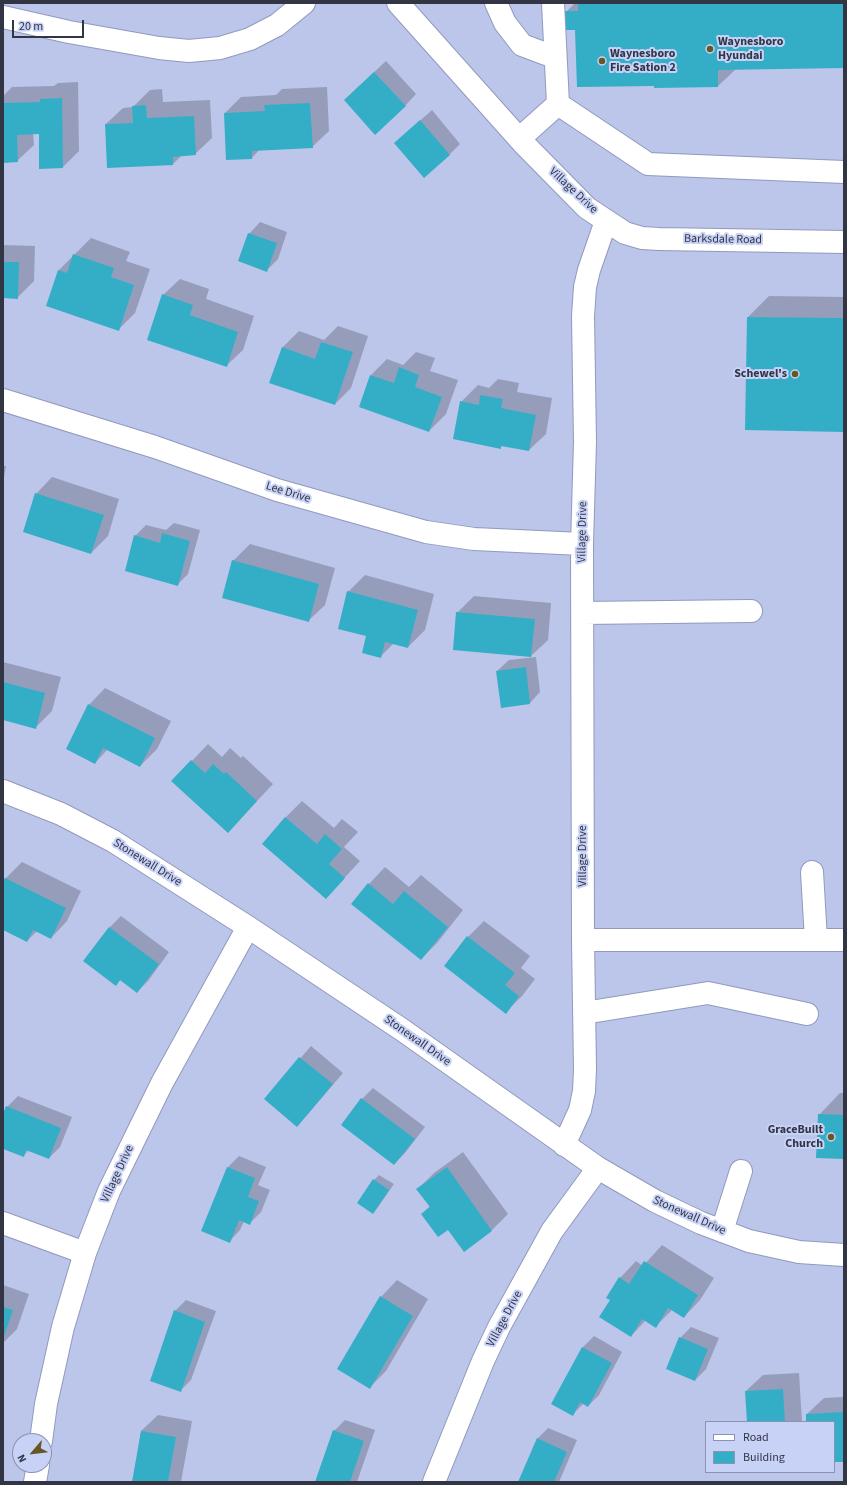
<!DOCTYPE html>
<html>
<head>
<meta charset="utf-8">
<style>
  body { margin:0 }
  #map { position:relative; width:847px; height:1485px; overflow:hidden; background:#bcc5ea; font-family:"Source Sans 3",sans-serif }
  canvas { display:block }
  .frame { position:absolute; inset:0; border:4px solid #323544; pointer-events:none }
  .legend { position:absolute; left:705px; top:1421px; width:130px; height:52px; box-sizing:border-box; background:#c8d2f7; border:1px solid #8c93af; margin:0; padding:5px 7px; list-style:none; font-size:12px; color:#323544 }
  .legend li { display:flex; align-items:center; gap:8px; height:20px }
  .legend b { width:20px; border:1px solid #8c93af }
  .north { position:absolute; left:12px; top:1433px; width:40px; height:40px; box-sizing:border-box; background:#c8d2f7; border:1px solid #8c93af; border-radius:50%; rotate:242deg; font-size:11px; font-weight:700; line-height:16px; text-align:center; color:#323544 }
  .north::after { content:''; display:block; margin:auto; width:14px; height:18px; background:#665825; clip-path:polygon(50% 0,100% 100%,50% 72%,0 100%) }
  .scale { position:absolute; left:12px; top:20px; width:72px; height:18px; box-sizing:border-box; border:2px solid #323544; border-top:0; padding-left:5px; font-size:12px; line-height:14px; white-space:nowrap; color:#323544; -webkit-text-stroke:3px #c8d2f7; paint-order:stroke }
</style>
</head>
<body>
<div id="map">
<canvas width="847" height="1485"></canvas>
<div class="frame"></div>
<ul class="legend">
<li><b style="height:5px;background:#fff"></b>Road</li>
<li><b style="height:11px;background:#33aec6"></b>Building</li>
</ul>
<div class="north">N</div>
<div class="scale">20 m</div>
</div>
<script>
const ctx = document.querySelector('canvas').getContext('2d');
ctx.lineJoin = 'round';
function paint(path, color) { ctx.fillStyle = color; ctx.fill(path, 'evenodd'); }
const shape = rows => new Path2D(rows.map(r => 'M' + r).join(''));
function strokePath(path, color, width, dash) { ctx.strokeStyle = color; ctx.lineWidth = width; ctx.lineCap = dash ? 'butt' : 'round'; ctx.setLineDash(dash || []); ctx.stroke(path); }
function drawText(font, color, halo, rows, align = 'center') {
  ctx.font = font + ' "Source Sans 3",sans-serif'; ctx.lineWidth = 4; ctx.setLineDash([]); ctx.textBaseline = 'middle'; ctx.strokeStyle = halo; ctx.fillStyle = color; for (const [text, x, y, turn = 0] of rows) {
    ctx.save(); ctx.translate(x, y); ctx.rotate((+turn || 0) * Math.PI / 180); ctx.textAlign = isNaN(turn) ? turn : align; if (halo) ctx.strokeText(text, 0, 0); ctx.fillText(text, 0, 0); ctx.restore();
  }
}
paint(shape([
  [575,3,844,3,844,67,736,69,718,86,655,85,576,29,566,12],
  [386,61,416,94,405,106,356,89],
  [78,82,79,151,63,167,40,133,33,133,34,145,17,161,3,162,3,96,12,87,54,86,58,83],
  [327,87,329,131,312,147,260,149,252,158,225,113,241,97,276,95,282,89],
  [162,89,163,102,210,100,212,138,195,154,182,155,173,164,106,124,123,108,133,107,150,90],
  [432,110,460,144,449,155,395,143],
  [260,222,287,232,278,259,267,270,249,234],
  [91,238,130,252,126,261,150,269,135,313,118,330,47,305,59,270],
  [3,245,35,246,34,281,17,298,3,297],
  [180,279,209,289,206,299,254,316,243,350,226,366,163,295],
  [769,296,844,297,844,431,748,317],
  [338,326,368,336,351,388,335,404,282,348,299,331,324,340],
  [416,352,435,358,430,371,458,380,446,414,429,431,371,375,387,359,403,365],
  [498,379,519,383,517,392,552,398,546,434,529,450,503,445,500,448,461,402,478,385,489,388],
  [3,466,6,466,3,483],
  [52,477,119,499,108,536,91,553,36,494],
  [174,523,200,530,188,574,177,585,135,536,146,525,166,530],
  [250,544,335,568,325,605,308,621,233,561],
  [365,575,434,594,425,630,408,647,394,643,380,657,368,635,348,592],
  [474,596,551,603,548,640,531,656,457,613],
  [536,657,540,692,529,704,497,671,509,660],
  [3,662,61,677,52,711,35,728,3,719],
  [105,688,171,721,157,749,140,766,108,749,95,763,89,705],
  [208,744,222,757,230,748,241,758,243,756,273,784,228,832,173,781],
  [302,801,334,828,342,819,358,832,344,847,360,861,326,898,263,844,286,817],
  [22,862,81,891,67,921,51,938,37,931,27,941,3,929,3,883,5,879],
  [385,867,409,887,421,875,463,910,437,943,421,959,369,884],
  [121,916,169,952,148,981,137,992,120,980,116,985,84,961,110,927],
  [484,921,530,956,521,968,535,979,522,996,506,1012,468,937],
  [311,1046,343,1073,308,1114,297,1125,265,1099],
  [373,1088,425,1127,405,1153,394,1164,362,1099],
  [840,1093,844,1093,844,1158,819,1115],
  [18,1096,72,1117,60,1147,49,1158,29,1150,23,1156,3,1148,3,1117,7,1107],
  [463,1152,508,1214,492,1230,464,1250,448,1228,422,1214,430,1206,418,1189,434,1173],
  [239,1156,266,1167,258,1185,270,1190,261,1212,250,1223,244,1221,240,1230,229,1242,203,1230,228,1167],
  [379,1175,394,1184,378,1207,373,1213,374,1180],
  [662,1245,714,1278,700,1300,684,1317,672,1310,656,1326,646,1320,631,1336,611,1300,620,1278,636,1261,643,1266],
  [397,1280,428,1299,386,1371,369,1388,381,1297],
  [3,1285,29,1294,17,1329,3,1343],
  [186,1300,216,1311,191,1380,180,1391,175,1311],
  [691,1327,719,1338,706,1369,695,1380,680,1338],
  [594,1336,622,1352,599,1395,588,1406,584,1403,572,1415,552,1404,583,1347],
  [799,1373,802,1422,748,1422,746,1391,763,1375],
  [844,1397,844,1461,834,1461,834,1422,807,1422,807,1414,824,1398],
  [158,1415,192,1421,181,1482,133,1482,141,1431],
  [345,1420,375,1430,357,1482,316,1482,334,1431],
  [548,1428,577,1440,559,1482,519,1482,537,1439]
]), '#0003');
paint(shape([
  [578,3,844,3,844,68,718,70,718,87,654,88,654,86,577,87,575,30,565,30,565,11,578,11],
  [374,72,406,106,375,135,344,100],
  [62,98,63,168,39,169,39,134,17,135,18,162,3,163,3,103,40,102,40,99],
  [310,103,313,148,252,151,252,159,226,160,224,113,265,111,264,105],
  [146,105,147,118,194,116,196,155,173,157,173,165,107,168,105,124,133,123,132,106],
  [420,120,450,155,424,178,394,143],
  [248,233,277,243,267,272,238,261],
  [73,254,114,268,111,277,134,285,119,331,46,306,58,270,67,273],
  [3,262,19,262,18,299,3,298],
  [162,294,193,305,190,315,238,332,227,367,147,340],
  [747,317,844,318,844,432,745,430],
  [321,342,353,352,335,405,269,383,282,347,315,359],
  [399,367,419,375,415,387,442,397,429,432,359,407,370,375,394,383],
  [480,395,503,399,501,408,536,415,529,451,501,446,501,449,453,439,460,401,479,405],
  [35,493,104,515,91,554,23,532],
  [162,533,190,541,178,586,125,571,134,535,160,543],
  [232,560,319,584,309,622,222,598],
  [347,591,418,610,408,648,385,642,381,658,362,653,366,636,338,629],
  [456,612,535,619,531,657,453,650],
  [526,667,530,704,501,708,496,671],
  [3,682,45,693,36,729,3,720],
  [88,704,155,738,140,767,103,748,95,764,66,749],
  [191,760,205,773,213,764,224,774,226,772,257,801,228,833,171,781],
  [285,817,317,844,325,834,342,849,329,864,345,878,326,899,262,844],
  [5,878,66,908,51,939,33,930,27,942,3,930,3,881],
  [368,883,393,904,404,891,448,927,421,960,351,904],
  [109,927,159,964,137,993,120,980,116,986,83,961],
  [467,936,515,973,505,985,519,996,506,1014,444,966],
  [299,1057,333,1084,297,1127,264,1099],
  [361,1098,415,1139,394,1165,341,1125],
  [6,1106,61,1128,49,1159,26,1150,24,1157,3,1149,3,1114],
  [818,1114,844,1115,844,1159,816,1158],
  [227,1167,255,1178,248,1197,259,1201,250,1225,239,1220,230,1243,201,1231],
  [447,1167,492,1231,464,1252,448,1230,438,1237,421,1214,430,1207,416,1189],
  [373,1179,389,1190,373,1214,357,1203],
  [644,1261,698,1295,684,1318,668,1308,656,1328,642,1319,631,1337,599,1317,610,1300,606,1298,619,1277,629,1284],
  [380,1296,413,1316,370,1389,337,1369],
  [3,1307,13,1310,3,1339],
  [174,1310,205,1322,181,1392,150,1381],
  [679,1337,708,1349,695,1381,666,1369],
  [582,1347,612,1363,588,1407,580,1402,573,1416,551,1404],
  [783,1389,785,1422,747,1422,745,1391],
  [844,1412,844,1462,834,1462,834,1422,806,1422,806,1414],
  [333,1430,364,1441,350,1482,315,1482],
  [141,1431,176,1437,168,1482,132,1482],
  [537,1438,567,1452,554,1482,518,1482]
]), '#33aec6');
const minor = shape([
  [398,3,523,143,587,208,625,233,642,238,659,239,844,242],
  [496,3,505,23,522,45,554,57],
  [553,3,558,104,648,164,844,172],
  [3,17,69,32,159,48,189,51,220,48,250,39,277,25,304,3],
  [520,138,558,104],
  [3,400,155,447,277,490,426,532,474,539,582,544],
  [583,613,751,611],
  [3,791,61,814,113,841,248,927,401,1029,598,1168,655,1201,701,1223,749,1241,799,1252,844,1255],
  [812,872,816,940],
  [583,940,844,940],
  [584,1013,708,993,807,1014],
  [564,1145,580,1110,584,1091,585,1069,583,940,582,544,585,442,583,316,585,287,589,270,606,221],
  [3,1223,85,1253],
  [722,1231,741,1171],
  [41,1441,46,1404,63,1327,85,1253,109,1191,162,1083,248,927],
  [35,1482,38,1465],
  [434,1482,483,1361,499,1327,552,1231,598,1168]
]);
strokePath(minor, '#919abd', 24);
strokePath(minor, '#fff', 22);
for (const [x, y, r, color] of [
  [710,49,4,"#665825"],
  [602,61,4,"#665825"],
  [795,374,4,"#665825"],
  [831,1137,4,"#665825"]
]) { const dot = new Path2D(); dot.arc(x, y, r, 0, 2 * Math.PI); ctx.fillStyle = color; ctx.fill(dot); strokePath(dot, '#c8d2f7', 1.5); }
drawText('bold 12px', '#323544', '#c8d2f7', [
  ["Waynesboro",718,42],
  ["Hyundai",718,56],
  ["Waynesboro",610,54],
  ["Fire Sation 2",610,68],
  ["Schewel's",787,374,"right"],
  ["GraceBuilt",823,1130,"right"],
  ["Church",823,1144,"right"]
], 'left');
drawText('12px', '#323544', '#c8d2f7', [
  ["Village Drive",573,191,43],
  ["Barksdale Road",723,240,1],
  ["Lee Drive",288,493,17],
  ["Village Drive",583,532,-89],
  ["Village Drive",583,856,-90],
  ["Stonewall Drive",147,863,32],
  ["Stonewall Drive",417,1041,35],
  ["Village Drive",118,1174,-65],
  ["Stonewall Drive",689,1216,24],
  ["Village Drive",505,1319,-62]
]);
</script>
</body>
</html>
